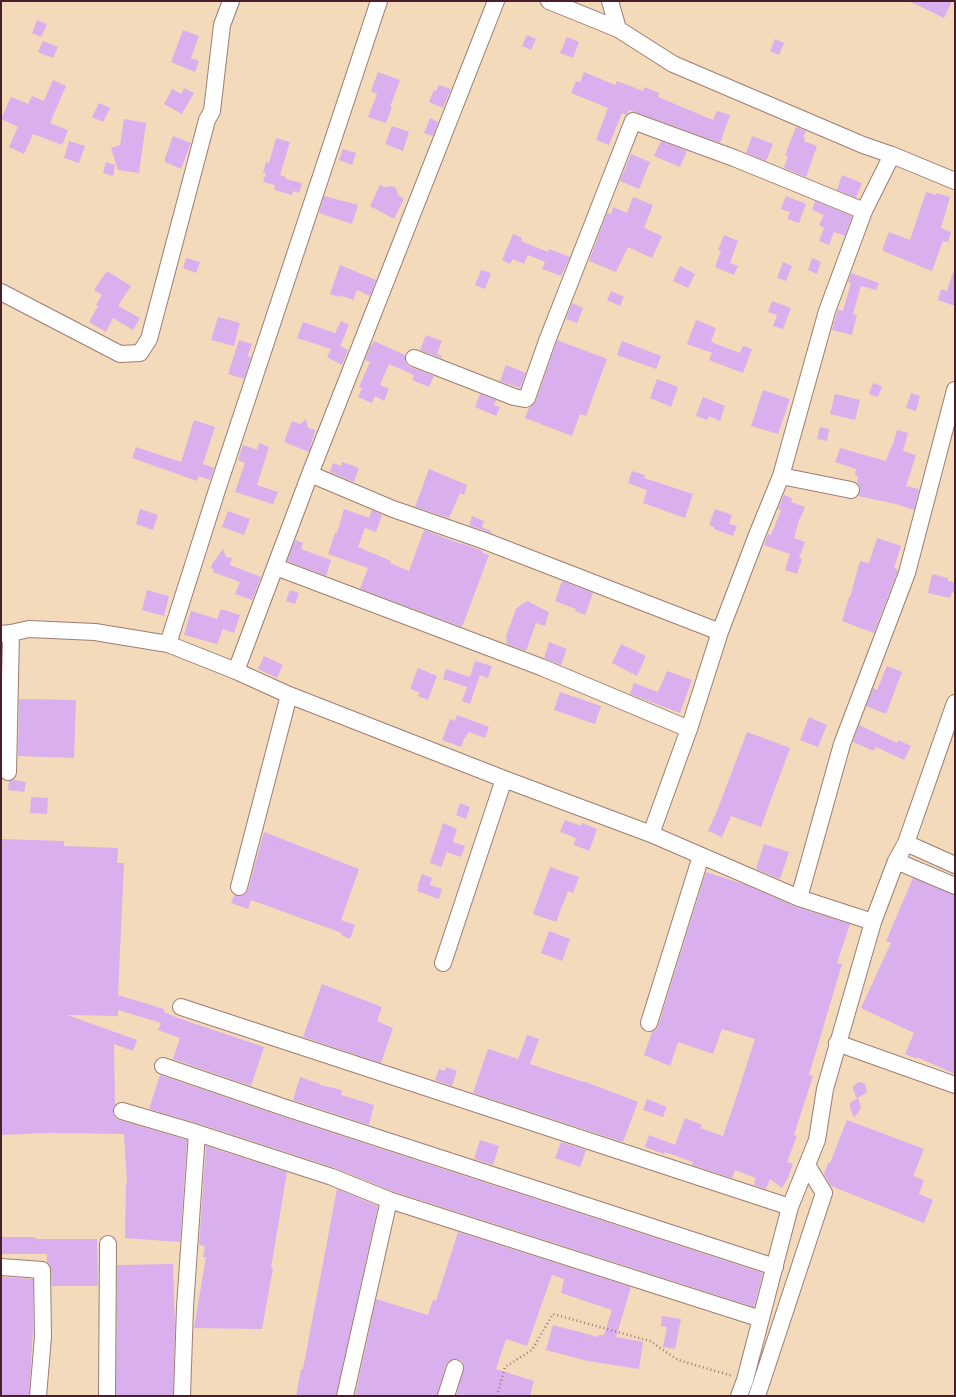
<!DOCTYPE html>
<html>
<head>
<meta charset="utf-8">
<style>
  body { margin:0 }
  #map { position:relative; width:956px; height:1397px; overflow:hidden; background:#f3daba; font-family:"Playpen Sans",sans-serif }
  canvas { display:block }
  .frame { position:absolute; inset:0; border:2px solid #4a1f2b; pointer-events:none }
</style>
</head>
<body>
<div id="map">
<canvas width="956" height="1397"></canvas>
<div class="frame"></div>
</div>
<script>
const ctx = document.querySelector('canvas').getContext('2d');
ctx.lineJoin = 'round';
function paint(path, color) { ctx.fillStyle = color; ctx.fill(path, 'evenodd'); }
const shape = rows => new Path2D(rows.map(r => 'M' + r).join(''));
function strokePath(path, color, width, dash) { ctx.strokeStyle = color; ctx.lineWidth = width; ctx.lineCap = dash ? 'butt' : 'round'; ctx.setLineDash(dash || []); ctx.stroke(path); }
paint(shape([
  [909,1,952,1,944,18],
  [37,20,47,24,41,37,32,33],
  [183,30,199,36,191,58,199,61,195,72,171,62],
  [527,35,536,39,531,50,522,46],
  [567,37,579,42,573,58,560,53],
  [775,39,784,43,779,55,770,51],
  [43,41,58,47,53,58,38,52],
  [378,72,400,80,390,107,392,107,386,123,368,117,377,94,371,91],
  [584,72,615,85,617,81,643,91,644,87,659,93,658,97,713,120,717,111,730,115,720,143,629,110,626,115,622,113,609,145,596,140,608,108,571,93,576,81,580,82],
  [53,80,66,86,50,123,68,130,62,145,33,134,24,154,9,147,18,127,1,119,11,97,28,104,32,96,44,101],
  [439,85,451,89,443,108,429,102,434,90,436,91],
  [184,88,194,93,182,114,164,104,172,89,181,94],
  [99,103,110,108,103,122,92,117],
  [430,118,438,122,433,136,424,133],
  [124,119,146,123,139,173,118,170,111,148,120,145],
  [392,126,409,132,403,151,385,144],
  [796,127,806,131,803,137,805,138,804,141,817,146,806,177,784,168,788,156,785,155],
  [173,136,191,143,181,169,165,162,165,158],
  [752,136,773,144,766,161,746,153],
  [276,138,290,142,280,175,286,177,286,179,302,183,299,193,293,191,292,195,274,190,275,185,263,182,266,173,263,173,266,162,269,163],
  [69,141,85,146,79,163,64,158],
  [661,141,687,151,680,167,654,156],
  [343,149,356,153,352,165,339,160],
  [631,154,650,162,639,189,620,181],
  [106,162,115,165,113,176,103,173],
  [842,175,862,183,856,198,837,190],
  [380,185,384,187,391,186,396,188,398,195,404,199,394,219,370,206],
  [926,192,936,195,936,193,950,197,941,228,951,232,948,242,943,241,932,271,883,251,883,247,889,232,910,240],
  [324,196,358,205,352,224,319,213],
  [786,196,806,204,799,223,787,219,790,212,781,209],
  [633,197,653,205,644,228,662,236,652,258,628,247,616,272,589,261,607,213,611,214,613,207,627,213],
  [815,201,852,216,845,236,834,232,829,245,819,241,824,228,819,225,824,215,812,210],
  [513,234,522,238,521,241,548,252,549,249,570,257,561,276,542,269,545,262,528,255,524,264,513,259,510,264,502,260],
  [724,235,738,241,730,263,738,266,734,275,715,267,721,251,718,250],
  [186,258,200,262,196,273,183,268],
  [812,258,821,262,817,274,808,270],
  [783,262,792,266,786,281,777,278],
  [340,265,376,280,370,296,357,290,353,300,340,295,339,297,330,294],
  [680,266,695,274,688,288,673,281],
  [481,270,491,273,485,289,475,285],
  [107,271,131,286,118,306,140,318,133,330,113,318,106,332,89,322,98,306,96,305,102,295,94,290],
  [953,272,955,272,955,306,938,300,941,289,947,291],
  [851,273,879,283,876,290,861,286,853,314,857,315,852,335,832,330,838,309,843,311,851,283,848,282],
  [611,291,624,297,620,306,607,300],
  [772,301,791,308,783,329,773,326,777,315,768,312],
  [572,303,583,308,577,323,566,319],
  [218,317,240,323,234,346,211,340],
  [696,320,716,328,711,342,740,353,743,346,752,349,743,373,709,360,712,353,687,344],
  [341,321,349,325,340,346,348,350,342,365,327,357,331,349,297,338,303,322,335,333],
  [426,335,442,341,437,354,442,356,441,358,420,350],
  [239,340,252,344,248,356,251,357,244,379,228,374],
  [557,340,607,359,586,416,580,414,572,436,525,418,529,408,536,401],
  [374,341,405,355,405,360,406,364,410,367,434,376,429,387,412,380,414,375,389,364,380,385,389,389,384,401,375,396,372,403,358,397,362,388,359,387,370,362,365,360,371,345,372,345],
  [622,341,661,356,656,369,617,355],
  [506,365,526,373,520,388,500,381],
  [657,379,678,387,671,407,650,398],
  [873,383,882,386,878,397,869,394],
  [763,390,790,399,778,434,751,426],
  [911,393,920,396,916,411,906,408],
  [480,394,496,400,494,405,500,407,496,416,475,407],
  [835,394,860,400,855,420,830,414],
  [703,397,725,406,720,421,709,416,707,420,696,416],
  [306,419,308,428,315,430,309,452,284,442,292,421,300,424],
  [194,420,215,427,203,464,214,468,210,480,199,476,197,481,132,458,136,447,181,462],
  [820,427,829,429,827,441,817,439],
  [897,430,908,433,903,451,916,455,906,486,919,489,914,510,896,504,858,496,860,492,860,487,857,482,858,476,855,475,856,469,835,462,840,448,886,461,891,447,892,447],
  [259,443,269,447,257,485,278,492,273,504,235,492,245,463,238,460,243,445,257,450],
  [342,462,359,468,354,482,330,472,333,463,341,466],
  [429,469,467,485,464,495,460,493,449,518,415,507],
  [632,471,645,475,644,478,693,494,685,518,643,503,647,490,628,483],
  [784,495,792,498,791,502,805,507,801,517,800,517,794,538,805,542,799,558,802,559,797,574,785,570,790,554,764,545,768,534,771,535,781,510,778,509],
  [140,509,158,515,153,530,136,524],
  [344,509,369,518,372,510,382,515,376,532,365,528,358,547,391,561,390,563,409,571,424,530,461,544,461,543,483,551,483,553,489,555,462,627,360,589,368,568,328,554,335,533,337,533],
  [715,509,732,515,729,524,737,526,733,536,714,529,714,527,709,525],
  [228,511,250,519,244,535,222,527],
  [472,516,484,521,482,527,491,531,491,533,469,525],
  [877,538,901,546,894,568,898,570,874,633,842,621,849,597,850,597,860,561,869,563],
  [295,540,303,543,301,549,331,560,326,576,287,561],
  [223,549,226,557,232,558,230,565,261,577,252,600,235,594,240,582,213,572,213,569,211,568,212,564],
  [932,574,948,578,948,581,955,582,955,593,952,592,950,598,928,593],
  [562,581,593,593,585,615,575,611,576,609,555,601],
  [147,590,169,596,164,616,142,610],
  [290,590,299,593,295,604,286,601],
  [527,601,549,612,545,626,536,623,526,651,507,644,506,636,516,609,522,604],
  [221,609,240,615,234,633,223,629,217,644,184,635,191,611,217,619],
  [549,642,567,649,561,665,544,658],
  [621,644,646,656,637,676,612,663],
  [264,656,283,665,277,678,258,669],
  [475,661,492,666,488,678,480,675,470,704,462,701,467,687,443,679,446,669,470,677],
  [887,666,902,672,886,714,866,706,873,688,877,690],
  [418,668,437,676,428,700,418,696,419,692,410,689],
  [667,671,692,680,680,713,630,694,634,683,658,692],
  [560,692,601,706,595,724,554,710],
  [19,699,76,700,74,758,18,756],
  [457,715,489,727,485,738,469,732,464,739,461,747,442,740,450,719,455,721],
  [809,717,827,725,818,747,800,740],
  [859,725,897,743,898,740,911,746,904,760,876,747,874,751,853,742],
  [747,732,790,748,761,827,731,816,722,837,708,831,717,811],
  [13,780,26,782,24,792,8,790,9,781],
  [31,797,48,798,47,814,30,813],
  [460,803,470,807,466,819,456,815],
  [565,820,581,826,582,823,597,829,589,851,574,845,576,838,560,832],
  [443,823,457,829,453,842,465,846,461,857,447,852,441,867,430,863],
  [264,832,359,869,341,920,355,925,350,939,341,935,342,933,251,900,248,909,231,903,234,895,237,896,242,896,245,894,248,890],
  [1,839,64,841,64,846,118,848,117,863,124,863,118,995,164,1009,164,1012,178,1018,264,1047,251,1086,173,1059,180,1038,158,1030,161,1023,118,1010,118,1016,67,1015,137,1040,133,1051,114,1044,115,1105,113,1109,113,1113,115,1118,119,1120,187,1140,180,1242,125,1238,126,1183,127,1183,124,1134,48,1133,1,1135],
  [764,844,789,852,780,879,756,869],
  [550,867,579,877,573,893,568,891,556,922,533,914],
  [706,872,746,885,796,907,850,924,837,963,842,964,809,1075,813,1076,794,1135,797,1136,787,1162,793,1164,788,1178,782,1188,770,1179,766,1189,754,1185,756,1178,735,1170,732,1178,692,1165,693,1162,665,1152,664,1154,645,1147,649,1135,675,1145,685,1118,702,1125,700,1128,723,1136,736,1098,755,1039,722,1029,713,1054,678,1042,670,1066,644,1055,652,1032,656,1030,658,1026],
  [422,874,432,878,430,885,442,889,439,899,417,891,419,887,417,887],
  [913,878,955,895,955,1074,917,1057,917,1059,905,1054,914,1033,861,1008,891,943,886,941],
  [549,931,570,939,562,961,541,953],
  [322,984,382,1007,377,1021,393,1028,381,1063,303,1037],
  [527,1035,539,1039,530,1064,583,1082,583,1081,638,1102,623,1142,473,1093,488,1049,518,1059],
  [446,1067,457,1071,452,1086,435,1080,439,1069,445,1071],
  [160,1075,280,1116,763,1273,754,1307,392,1191,335,1168,200,1124,149,1109],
  [300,1077,320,1084,320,1085,342,1090,341,1095,374,1105,369,1125,293,1100],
  [859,1082,865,1084,867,1091,865,1094,857,1098,853,1090,853,1086],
  [858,1098,861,1108,854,1118,850,1108,850,1105,851,1102],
  [647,1099,667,1107,663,1117,643,1110],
  [847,1120,924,1149,913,1176,924,1180,919,1194,933,1200,924,1223,831,1186,824,1174,828,1163,830,1163],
  [480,1140,499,1146,493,1165,474,1159],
  [561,1142,586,1150,580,1167,555,1158],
  [206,1146,287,1172,271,1268,273,1268,262,1329,194,1328,206,1257,203,1257,205,1246,199,1245],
  [337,1189,378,1206,336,1396,296,1396,301,1369,303,1369],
  [458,1232,631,1287,616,1337,643,1342,639,1369,588,1361,546,1350,553,1325,598,1337,599,1335,604,1335,612,1310,561,1293,564,1279,552,1275,527,1346,506,1339,496,1369,534,1381,530,1396,456,1396,464,1366,462,1361,458,1359,453,1359,449,1361,446,1365,437,1396,355,1396,376,1299,428,1315,433,1300,436,1301],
  [1,1237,36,1237,36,1239,97,1239,98,1286,52,1286,51,1269,50,1265,47,1262,47,1254,1,1254],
  [173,1264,175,1330,173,1396,116,1396,117,1265],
  [1,1277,33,1279,33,1330,29,1396,1,1396],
  [662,1316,681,1319,675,1349,663,1347,667,1327,661,1326]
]), '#daafee');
const minor = shape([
  [549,1,618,29,673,64,863,145,892,155,864,211,827,311,781,476,757,535,720,632,689,729,651,834],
  [610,1,618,29],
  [892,155,955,181],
  [1,292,120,354,140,353,149,339,207,120,212,111,222,25,231,1],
  [414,358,514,397,525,399,527,398,547,341,633,121,734,158,864,211],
  [310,474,393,509,485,541,720,632],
  [781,476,851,490],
  [276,567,541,667,689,729],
  [1,634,11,633,29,629,95,632,168,644,236,671,289,695,504,779,651,834,799,898,873,922],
  [168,644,217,490,379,1],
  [236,671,310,474,496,1],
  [8,772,11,633],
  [906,843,955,865],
  [896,861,955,886],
  [239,887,289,695],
  [799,898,842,744,907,573,955,390],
  [443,963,504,779],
  [181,1007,790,1207],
  [649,1023,701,856],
  [837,1043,955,1085],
  [163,1066,283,1107,775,1267],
  [122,1111,197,1133,332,1177,389,1200,761,1319],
  [1,1267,42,1270,43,1337,38,1396],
  [107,1396,108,1244],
  [182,1396,185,1307,197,1133],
  [345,1396,389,1200],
  [446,1396,455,1368],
  [739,1396,745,1380,790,1207,817,1140,825,1089,873,922,896,861,906,843,955,703],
  [757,1396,824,1193,807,1165]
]);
strokePath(minor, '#9e7c72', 18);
strokePath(shape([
  [497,1396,505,1367,532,1350,553,1314,650,1341,678,1360,733,1376]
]), '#9e7c72', 2.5, [1, 3]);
strokePath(minor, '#fff', 16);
</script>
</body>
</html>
